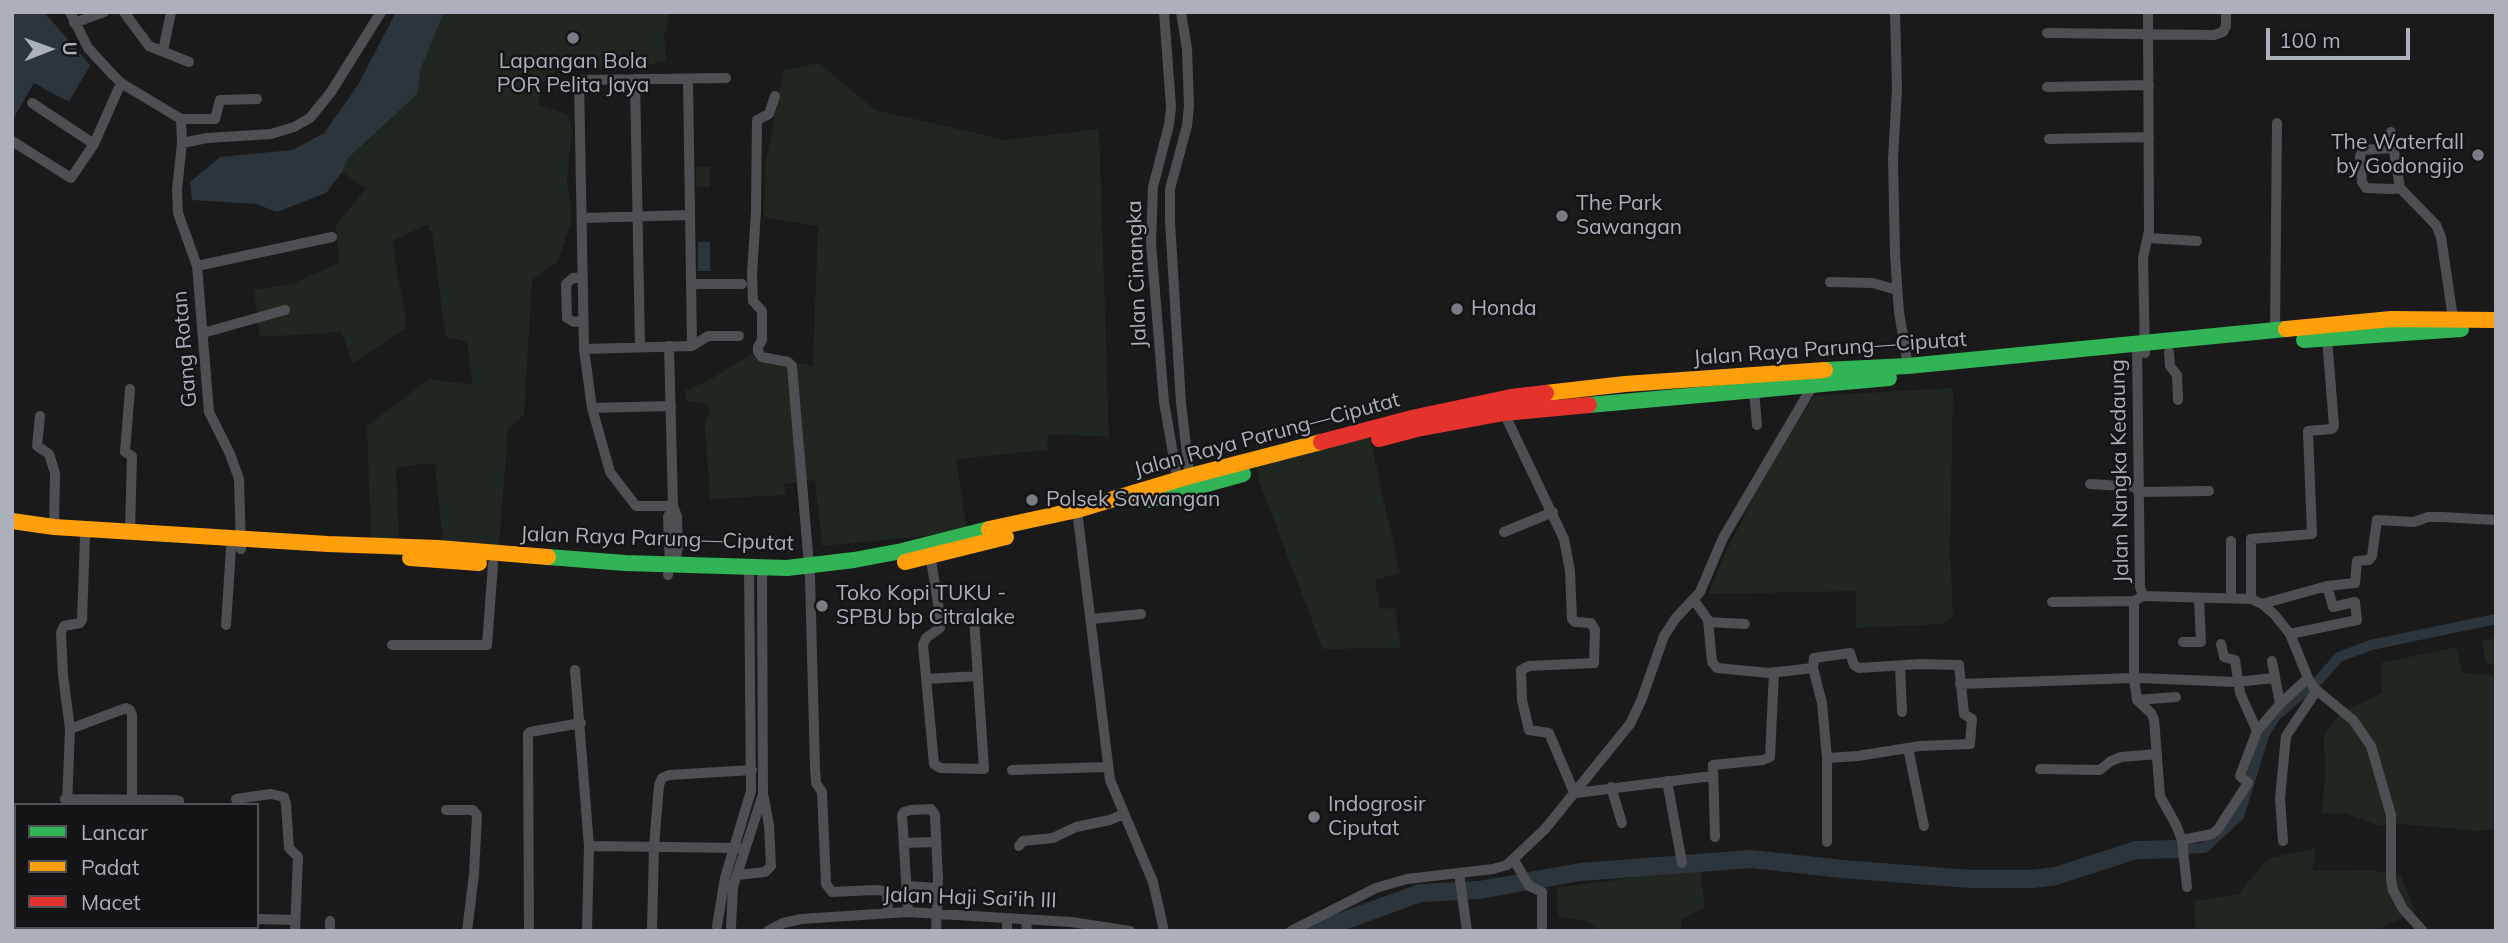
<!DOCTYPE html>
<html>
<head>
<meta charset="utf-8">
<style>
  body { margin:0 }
  #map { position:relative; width:2508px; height:943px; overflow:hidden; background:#1a1a1a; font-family:Mulish,sans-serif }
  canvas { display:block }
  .frame { position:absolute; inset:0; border:14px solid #acb0ba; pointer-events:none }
  .legend { position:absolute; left:14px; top:803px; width:245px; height:126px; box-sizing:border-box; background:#141416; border:2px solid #515258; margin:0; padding:9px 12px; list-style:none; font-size:21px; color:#acb0ba }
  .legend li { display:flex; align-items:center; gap:14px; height:35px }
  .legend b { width:35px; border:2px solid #515258 }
  .north { position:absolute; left:14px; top:14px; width:70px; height:70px; -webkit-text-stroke:5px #141416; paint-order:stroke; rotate:89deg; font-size:19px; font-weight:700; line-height:28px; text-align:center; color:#acb0ba }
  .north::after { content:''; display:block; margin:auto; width:24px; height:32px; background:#acb0ba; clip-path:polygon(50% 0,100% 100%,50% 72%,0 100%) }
  .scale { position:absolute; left:2266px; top:28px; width:144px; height:32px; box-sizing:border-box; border:4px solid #acb0ba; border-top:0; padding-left:9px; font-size:21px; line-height:24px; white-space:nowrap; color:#acb0ba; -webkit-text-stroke:5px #141416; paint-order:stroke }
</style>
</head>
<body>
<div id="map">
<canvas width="2508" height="943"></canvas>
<div class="frame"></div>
<ul class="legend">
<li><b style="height:9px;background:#30b455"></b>Lancar</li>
<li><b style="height:9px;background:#ff9f0a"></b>Padat</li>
<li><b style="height:9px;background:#e5322d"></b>Macet</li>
</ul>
<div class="north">U</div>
<div class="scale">100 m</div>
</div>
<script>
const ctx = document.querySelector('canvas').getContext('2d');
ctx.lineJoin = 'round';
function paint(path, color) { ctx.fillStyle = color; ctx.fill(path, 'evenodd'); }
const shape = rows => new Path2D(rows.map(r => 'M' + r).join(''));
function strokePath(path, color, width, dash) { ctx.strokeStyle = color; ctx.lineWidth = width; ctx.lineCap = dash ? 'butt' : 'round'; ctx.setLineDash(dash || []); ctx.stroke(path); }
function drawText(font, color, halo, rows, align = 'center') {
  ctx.font = font + ' Mulish,sans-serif'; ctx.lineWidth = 5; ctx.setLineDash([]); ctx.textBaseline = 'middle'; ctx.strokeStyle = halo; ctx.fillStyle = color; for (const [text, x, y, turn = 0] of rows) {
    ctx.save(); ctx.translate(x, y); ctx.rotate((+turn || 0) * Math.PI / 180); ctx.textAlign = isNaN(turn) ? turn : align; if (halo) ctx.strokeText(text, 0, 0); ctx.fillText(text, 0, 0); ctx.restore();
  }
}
paint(shape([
  [444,12,670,12,664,37,666,61,624,69,558,70,540,84,539,106,567,114,572,127,567,180,572,219,558,261,532,280,524,415,508,428,499,546,443,544,435,463,396,467,399,542,371,542,367,426,429,379,473,385,467,342,445,336,432,231,429,231,429,224,392,241,407,327,353,363,341,332,260,337,254,290,294,283,339,263,336,225,366,189,342,172,347,158,417,94,421,68],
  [819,63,875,110,1005,140,1099,129,1109,437,1048,434,1047,450,956,459,967,532,822,546,815,480,784,484,785,495,710,499,705,425,710,410,706,404,686,401,686,390,708,381,749,355,813,366,818,226,764,217,765,165,784,70],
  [696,167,710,167,710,187,696,187],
  [1953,388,1950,551,1953,616,1941,624,1856,628,1856,591,1708,594,1728,548,1764,476,1814,396],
  [1368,430,1400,573,1375,580,1380,609,1395,608,1401,648,1323,649,1259,481,1254,462],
  [2496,638,2496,664,2486,663,2482,641],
  [2456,647,2463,673,2496,676,2496,829,2478,831,2404,824,2380,826,2345,813,2322,813,2325,776,2324,735,2342,712,2382,693,2381,663],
  [2316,848,2312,871,2373,870,2402,877,2415,912,2374,931,2196,931,2193,901,2239,894,2267,859],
  [1700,869,1705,907,1681,919,1682,931,1598,931,1589,922,1559,916,1556,888]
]), '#202721');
paint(shape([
  [12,12,44,12,90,65,69,102,34,83,12,121],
  [396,12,444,12,421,68,417,94,348,158,342,172,326,193,277,212,256,204,192,200,190,182,220,157,293,150,324,133,358,85],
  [698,242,710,242,710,271,698,271]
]), '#2d353c');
strokePath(shape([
  [2319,680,2339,657,2371,645,2496,619],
  [2188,849,2204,848,2239,816,2265,733,2276,716,2310,687]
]), '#2d353c', 10);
strokePath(shape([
  [1316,931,1420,893,1479,890,1580,872,1751,859,1842,869,1970,879,2032,879,2056,876,2136,850,2180,849]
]), '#2d353c', 18);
strokePath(shape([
  [70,12,88,48,113,75,121,83,181,119,182,143,177,190,178,213,197,266,209,412,230,454,239,479,241,549],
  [124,12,149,46,189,62],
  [1164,12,1171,107,1169,125,1153,187,1151,243,1164,402,1178,482],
  [1181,12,1187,49,1189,106,1187,126,1170,189,1170,222,1181,403,1190,481],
  [1895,12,1897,89,1893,159,1895,255,1899,312,1908,366],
  [74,23,104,12],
  [2047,33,2214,35,2223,32,2226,26,2226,12],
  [163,51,171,12],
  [635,79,640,347],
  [688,79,692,346],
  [2047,87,2149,85],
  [775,96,769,114,757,120,756,211,752,274,753,301,762,311,762,340,758,347,758,352,762,357,788,362,792,366,810,577,815,768,816,783,822,792,826,884,832,892,875,890,885,891,887,894,888,913],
  [32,103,94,144],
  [181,119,215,119,220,100,257,99],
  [2391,132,2400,188,2436,225,2441,237,2453,318],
  [2049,139,2149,137],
  [12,141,71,178,94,144,121,83],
  [182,143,207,138,271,134,294,127,310,118,331,92,381,12],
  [2392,148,2363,150,2360,156,2362,182,2366,188,2392,189,2400,188],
  [582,218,690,215],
  [2149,238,2197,241],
  [197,266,332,237],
  [583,277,573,278,566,284,567,318,574,322,583,321],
  [1830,282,1873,283,1897,290],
  [691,284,742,284],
  [2275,331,2277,123],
  [203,333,285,310],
  [2137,344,2140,587,2143,596],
  [669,346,673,506,677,516,678,546,676,559,670,564],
  [584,349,692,346,708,336,739,336],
  [2169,352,2170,366,2177,375,2178,400],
  [2145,353,2143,258,2149,231,2148,12],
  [1754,391,1757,425],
  [592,408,671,406],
  [1504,413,1564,539,1570,571,1572,619,1575,622,1591,623,1595,630,1594,663,1529,666,1521,670,1522,700,1529,730,1549,733,1573,790,1576,793,1712,776],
  [40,416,37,446,49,454,55,473,54,527],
  [2090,484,2138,487],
  [2138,492,2209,491],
  [673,506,636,506,610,472,592,408,584,349,579,80,726,78],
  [1077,510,1110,780,1153,882,1164,931],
  [130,531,132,456,125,452,130,389],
  [1504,532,1553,512],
  [2231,541,2231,598],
  [930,554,941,622,940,628,926,638,923,645,934,764,940,768,984,769,974,618,969,615,941,622],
  [668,575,670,565,668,517,673,506],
  [2251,599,2251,539,2312,534,2308,431,2332,429,2334,426,2327,338],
  [1694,600,1708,620,1712,662,1717,668,1769,673,1813,668],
  [2134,601,2134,678,2137,700,2151,713,2154,719,2160,796,2176,825,2182,840,2212,834,2218,829,2248,783,2240,776,2257,731,2280,704,2308,678],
  [2052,602,2134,601,2143,596,2251,599,2262,604,2274,614,2290,634,2308,678,2314,688,2353,720,2371,746,2391,815,2391,879,2393,890,2403,909,2423,931],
  [2262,604,2327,586,2355,583,2357,561,2369,560,2372,556,2377,520,2414,522,2428,517,2442,517,2496,520],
  [1091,619,1141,614],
  [1708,622,1745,624],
  [226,625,231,548],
  [2290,634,2357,620,2355,602,2333,607,2327,586],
  [2183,642,2201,642,2199,599],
  [2221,644,2224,657,2235,660,2240,693,2257,731],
  [392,645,487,645,493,564],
  [2272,661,2280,704],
  [1900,666,1902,712],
  [575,670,589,846,587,931],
  [2138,678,2237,682,2273,678],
  [926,679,978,676],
  [1960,684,2134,678],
  [2137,700,2176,697],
  [70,729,126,708,130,710,132,715,132,800],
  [1908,748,1924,826],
  [2040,769,2100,770,2111,761,2121,757,2157,754],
  [1012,770,1107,767],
  [1667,781,1682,863],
  [1611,787,1622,823],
  [65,799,176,800,179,801,179,805],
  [236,799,271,794,284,797,286,804,289,848,298,857,295,931],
  [67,805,70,729,63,675,61,633,64,626,80,623,82,620,85,537],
  [446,810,473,810,477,815,474,874,467,931],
  [1715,837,1713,765,1763,760,1770,757,1774,672],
  [2182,840,2187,887],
  [2283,841,2280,798,2286,736,2317,690],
  [1827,842,1827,758,1822,703,1813,668,1814,658,1850,653,1854,665,1859,668,1920,664,1959,665,1964,714,1972,719,1970,744,1920,746,1858,756,1827,758],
  [904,843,936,842],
  [589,846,739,848],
  [1019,846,1023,841,1053,838,1076,827,1110,820,1123,814],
  [1514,860,1529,886,1542,892,1542,931],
  [1459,873,1467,931],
  [737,875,765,872,771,866,769,825,764,798],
  [907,886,938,888],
  [908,912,902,815,904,812,911,810,931,809,935,815,938,879,936,931],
  [12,917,16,919],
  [257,919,295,920],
  [1007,919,1007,931],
  [1026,920,1027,931],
  [330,921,330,931],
  [717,926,725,878,751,791,749,568],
  [31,927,37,931],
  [731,927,733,887,763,794,762,568],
  [96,931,99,927],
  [200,931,201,927],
  [529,931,528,734,530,732,581,723],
  [652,931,654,846,659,785,662,778,669,775,752,770],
  [768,931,783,923,801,919,908,912,1071,922,1130,931],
  [1291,931,1376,888,1407,879,1493,869,1507,865,1545,829,1630,724,1641,701,1664,636,1675,619,1700,592,1723,538,1813,385]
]), '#4e4f53', 10);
strokePath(shape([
  [2304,340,2461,329],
  [1825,370,1908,366,2286,329],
  [1589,405,1889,378],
  [1149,500,1243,474],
  [548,557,625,563,787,568,854,560,902,551,989,529]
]), '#30b455', 16);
strokePath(shape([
  [2286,329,2391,319,2496,320],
  [1546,393,1625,384,1825,370],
  [12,521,54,527,328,544,438,548,548,557],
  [989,529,1077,510,1190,476,1321,442],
  [410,558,479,563],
  [905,562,1006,537]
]), '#ff9f0a', 16);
strokePath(shape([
  [1379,439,1417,429,1504,413,1589,405],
  [1321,442,1416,417,1511,397,1546,393]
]), '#e5322d', 16);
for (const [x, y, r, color] of [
  [573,38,7,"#797c82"],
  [2478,155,7,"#797c82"],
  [1562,216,7,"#797c82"],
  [1457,309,7,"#797c82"],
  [1032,500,7,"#797c82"],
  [822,606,7,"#797c82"],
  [1314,817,7,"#797c82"]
]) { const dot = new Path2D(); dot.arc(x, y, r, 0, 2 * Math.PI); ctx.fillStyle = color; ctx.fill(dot); strokePath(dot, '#141416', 2.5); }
drawText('21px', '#acb0ba', '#141416', [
  ["Lapangan Bola",573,62,"center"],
  ["POR Pelita Jaya",573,86,"center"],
  ["The Waterfall",2464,143,"right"],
  ["by Godongijo",2464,167,"right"],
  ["The Park",1576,204],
  ["Sawangan",1576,228],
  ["Honda",1471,309],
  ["Polsek Sawangan",1046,500],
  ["Toko Kopi TUKU -",836,594],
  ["SPBU bp Citralake",836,618],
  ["Indogrosir",1328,805],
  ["Ciputat",1328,829]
], 'left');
drawText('21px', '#acb0ba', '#141416', [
  ["Jalan Cinangka",1137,274,-92],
  ["Gang Rotan",185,349,-95],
  ["Jalan Raya Parung—Ciputat",1830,349,-4],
  ["Jalan Raya Parung—Ciputat",1267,435,-15],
  ["Jalan Nangka Kedaung",2120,471,-91],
  ["Jalan Raya Parung—Ciputat",657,539,2],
  ["Jalan Haji Sai'ih III",970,898,2]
]);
</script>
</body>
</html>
